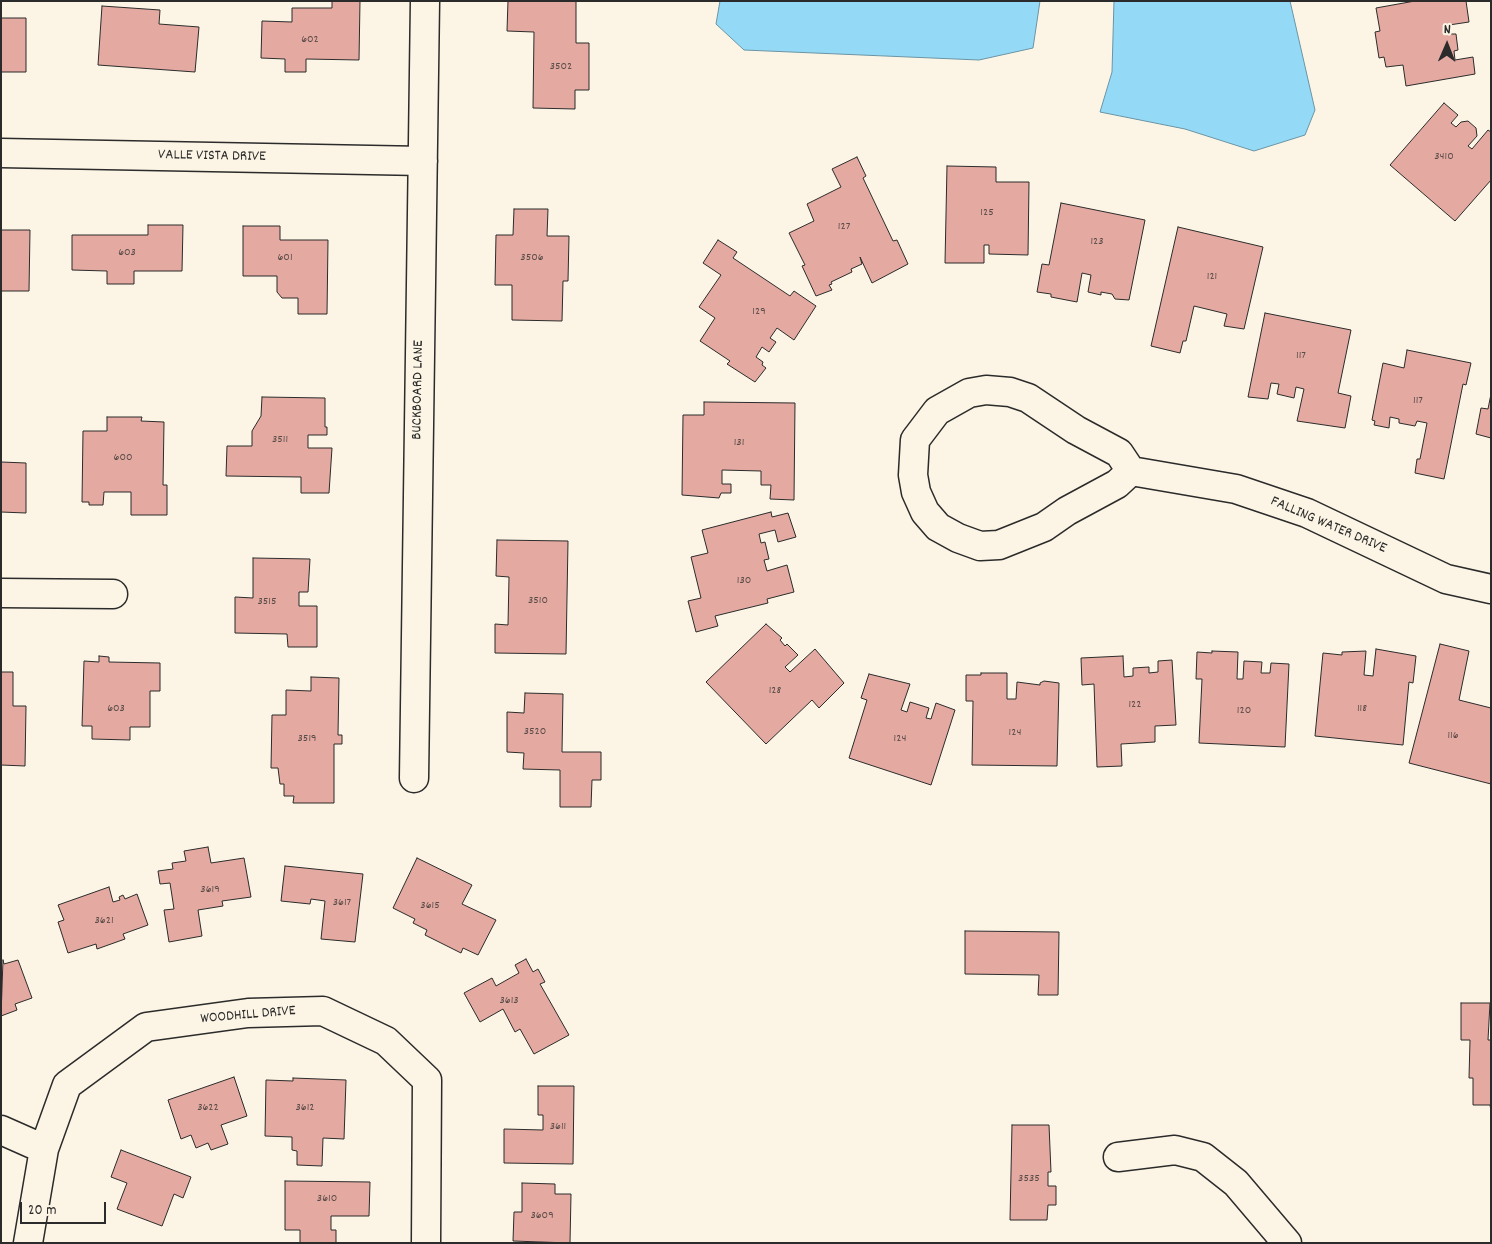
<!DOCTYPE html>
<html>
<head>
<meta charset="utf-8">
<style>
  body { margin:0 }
  #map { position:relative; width:1492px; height:1244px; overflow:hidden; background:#fcf5e5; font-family:Dekko,sans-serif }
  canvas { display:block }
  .frame { position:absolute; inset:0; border:2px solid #2b2b2b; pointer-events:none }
  .north { position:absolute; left:1422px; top:20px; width:50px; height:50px; -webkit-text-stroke:4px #fcf5e5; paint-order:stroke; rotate:1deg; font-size:14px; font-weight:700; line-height:20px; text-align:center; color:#2b2b2b }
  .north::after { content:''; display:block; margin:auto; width:18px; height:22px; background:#2b2b2b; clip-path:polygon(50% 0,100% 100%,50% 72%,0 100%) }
  .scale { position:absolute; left:20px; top:1202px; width:86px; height:22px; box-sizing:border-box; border:2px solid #2b2b2b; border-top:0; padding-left:6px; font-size:15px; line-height:18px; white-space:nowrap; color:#2b2b2b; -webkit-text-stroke:4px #fcf5e5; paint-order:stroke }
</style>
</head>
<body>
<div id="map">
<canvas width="1492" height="1244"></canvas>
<div class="frame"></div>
<div class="north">N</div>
<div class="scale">20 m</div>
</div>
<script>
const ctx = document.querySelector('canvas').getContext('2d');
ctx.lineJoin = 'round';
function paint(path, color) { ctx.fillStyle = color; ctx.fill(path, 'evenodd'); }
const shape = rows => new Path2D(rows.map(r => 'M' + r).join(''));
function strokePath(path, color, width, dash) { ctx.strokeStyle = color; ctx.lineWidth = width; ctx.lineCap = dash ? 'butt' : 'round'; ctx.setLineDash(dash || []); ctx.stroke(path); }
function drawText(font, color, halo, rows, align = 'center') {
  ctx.font = font + ' Dekko,sans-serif'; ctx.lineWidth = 4; ctx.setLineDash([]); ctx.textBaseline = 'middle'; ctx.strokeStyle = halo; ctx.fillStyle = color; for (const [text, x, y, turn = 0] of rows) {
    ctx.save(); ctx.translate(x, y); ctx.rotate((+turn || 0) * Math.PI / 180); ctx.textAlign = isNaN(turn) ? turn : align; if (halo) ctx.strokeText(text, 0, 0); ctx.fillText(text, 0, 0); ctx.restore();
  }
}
const water = shape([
  [720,1,1040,1,1033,48,979,60,744,50,716,24,720,1],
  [1114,1,1290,1,1315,110,1305,135,1254,151,1185,129,1100,112,1112,72,1114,1]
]);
paint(water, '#94daf6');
strokePath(water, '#6a94a5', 1);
const building = shape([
  [332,1,360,1,359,60,306,59,306,72,285,72,285,59,261,58,262,21,292,22,292,8,332,8,332,1],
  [508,1,576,1,576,43,589,43,589,90,575,90,575,109,533,108,534,32,507,31,508,1],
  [1415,1,1466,1,1469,22,1449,25,1450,34,1456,34,1458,50,1454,51,1455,60,1473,57,1475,74,1406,86,1403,65,1386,67,1384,57,1379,58,1375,32,1380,31,1376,8,1415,1],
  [102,6,160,10,159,24,199,27,195,72,98,65,102,6],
  [1,18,26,18,26,72,1,72,1,18],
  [1444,103,1458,115,1451,123,1456,127,1461,122,1468,121,1476,128,1477,136,1468,146,1472,149,1488,130,1491,132,1491,180,1455,221,1390,165,1444,103],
  [857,157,866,176,863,178,893,241,897,240,908,264,872,283,860,257,862,264,851,269,852,272,831,282,832,284,829,285,832,290,816,296,802,266,805,265,789,233,814,221,807,204,841,187,832,169,857,157],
  [947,166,996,167,996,182,1029,182,1028,255,989,254,989,245,984,245,984,263,945,263,947,166],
  [1061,203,1145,220,1129,300,1115,299,1112,294,1101,292,1101,295,1088,292,1091,275,1082,273,1077,302,1051,297,1051,294,1037,292,1042,264,1049,265,1061,203],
  [514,209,548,209,547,236,569,236,568,281,563,281,562,321,512,320,512,285,495,285,496,235,513,235,514,209],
  [148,225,183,225,182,271,134,271,134,284,107,284,107,271,72,270,72,235,148,235,148,225],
  [243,226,280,226,280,240,328,240,327,314,298,314,298,298,282,298,277,292,277,276,243,276,243,226],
  [1178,227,1263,247,1244,329,1224,326,1227,314,1194,306,1186,341,1183,341,1180,353,1151,346,1178,227],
  [1,230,30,230,29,291,1,291,1,230],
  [718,240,737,252,733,258,790,296,794,291,816,306,794,340,777,328,770,338,776,342,769,352,762,347,756,357,763,362,762,365,766,368,755,382,727,364,730,361,700,341,715,318,699,307,721,275,703,263,718,240],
  [1265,313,1351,330,1338,393,1351,396,1345,428,1297,421,1304,389,1296,387,1294,398,1277,394,1279,384,1271,383,1268,399,1248,397,1265,313],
  [1407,350,1471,363,1466,385,1463,384,1444,479,1415,473,1417,459,1420,459,1427,423,1417,421,1415,426,1399,423,1399,419,1390,417,1389,428,1374,425,1375,421,1372,420,1383,363,1404,368,1407,350],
  [1491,394,1491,438,1476,434,1481,408,1488,409,1491,394],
  [262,397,325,398,325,427,327,427,327,435,308,435,308,448,332,448,329,493,301,493,301,477,226,476,227,446,252,446,252,431,261,416,262,397],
  [704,402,795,403,794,500,770,499,771,485,761,485,761,471,722,470,722,484,731,484,731,493,721,493,719,498,682,495,683,415,704,415,704,402],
  [107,417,142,417,141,421,164,422,163,485,167,485,167,515,131,515,131,492,104,492,103,505,89,505,89,502,82,502,83,431,107,431,107,417],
  [1,462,26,463,26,513,1,512,1,462],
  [771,512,772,517,788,513,796,537,778,542,775,530,759,534,761,543,765,542,769,559,764,560,767,571,787,565,794,592,767,599,768,603,715,616,718,626,696,632,688,601,701,598,691,557,708,553,702,530,771,512],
  [497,540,568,541,566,654,495,653,495,624,508,625,509,577,496,576,497,540],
  [253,558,310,559,308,592,299,592,299,606,317,606,317,647,288,647,287,634,235,633,235,597,253,598,253,558],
  [766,624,782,638,780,640,785,646,787,644,798,655,785,667,790,672,815,649,844,683,819,708,812,700,766,744,706,682,766,624],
  [1440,644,1469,651,1459,700,1491,708,1491,784,1409,763,1440,644],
  [1376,649,1416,656,1413,683,1409,682,1403,745,1315,736,1323,653,1342,655,1342,652,1366,651,1364,675,1373,676,1376,649],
  [1212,651,1238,652,1237,679,1243,679,1244,661,1262,662,1261,673,1270,673,1271,663,1289,664,1285,747,1199,743,1202,679,1196,679,1197,652,1212,653,1212,651],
  [99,656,109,657,109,662,160,663,160,691,150,691,150,727,130,727,130,740,92,739,92,726,82,726,84,661,99,662,99,656],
  [1123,656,1124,677,1133,676,1133,668,1149,667,1149,673,1158,672,1158,661,1172,660,1176,725,1155,726,1155,742,1121,744,1122,766,1097,767,1094,684,1082,685,1081,658,1123,656],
  [1,672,13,672,13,706,26,706,25,766,1,765,1,672],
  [981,673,1007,673,1007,699,1016,699,1017,682,1040,685,1040,683,1044,681,1059,683,1057,766,972,765,973,701,966,701,966,675,981,675,981,673],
  [869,674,910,684,901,710,907,712,910,702,929,708,926,718,931,719,936,703,955,710,931,785,849,758,867,700,861,698,869,674],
  [311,677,339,678,338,735,342,735,342,744,334,744,334,803,293,803,294,796,284,796,284,784,280,784,278,768,271,768,272,715,286,715,286,690,311,691,311,677],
  [525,693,563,694,562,752,601,752,601,780,592,780,591,807,560,807,560,770,523,769,524,753,507,752,507,712,524,713,525,693],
  [208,847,211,863,244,858,251,897,222,901,223,906,198,910,202,936,169,942,164,910,174,909,170,883,160,884,158,871,173,869,172,863,186,861,184,851,208,847],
  [417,858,472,885,462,904,496,920,478,955,463,948,461,953,425,935,427,930,413,923,415,919,393,908,417,858],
  [285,866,363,874,355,942,321,939,325,901,311,899,310,904,281,901,285,866],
  [109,887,113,902,120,900,119,897,123,895,125,899,137,894,148,925,123,934,125,939,97,949,96,944,68,953,58,922,64,920,58,905,109,887],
  [965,931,1059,932,1058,995,1038,995,1039,975,965,974,965,931],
  [526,959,533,972,538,969,545,982,540,984,569,1035,534,1054,520,1029,515,1032,503,1009,480,1022,464,993,492,978,496,986,519,973,515,965,526,959],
  [3,960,4,964,18,960,32,998,15,1004,17,1010,1,1016,3,960],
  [1461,1003,1490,1003,1488,1040,1491,1040,1491,1111,1490,1105,1473,1105,1473,1078,1469,1078,1470,1040,1461,1040,1461,1003],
  [234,1077,247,1116,221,1125,228,1144,211,1150,208,1143,196,1148,191,1135,181,1139,168,1100,234,1077],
  [293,1078,346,1080,344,1139,323,1138,322,1166,297,1165,297,1151,292,1150,292,1137,265,1136,266,1080,293,1081,293,1078],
  [538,1086,574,1086,573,1164,504,1163,504,1129,543,1130,543,1115,538,1115,538,1086],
  [1012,1125,1049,1125,1051,1172,1048,1172,1048,1186,1056,1186,1056,1205,1048,1205,1047,1220,1010,1220,1012,1125],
  [121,1150,191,1177,183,1198,174,1194,162,1226,117,1209,127,1183,111,1177,121,1150],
  [285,1181,370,1182,369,1216,331,1216,331,1230,336,1230,336,1243,300,1243,300,1230,285,1230,285,1181],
  [522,1183,555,1184,555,1194,571,1194,570,1243,513,1241,514,1212,522,1212,522,1183]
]);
paint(building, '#e4aaa1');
strokePath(building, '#2b2b2b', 1);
const minor = shape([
  [1,153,423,161],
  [1131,471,1117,484,1067,511,1044,527,999,545,980,546,958,538,938,527,925,512,916,492,913,475,915,440,937,411,969,393,986,390,1010,392,1028,398,1076,430,1119,453,1131,471,1236,489,1307,513,1446,579,1491,589],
  [1,593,113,594],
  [414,778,425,1],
  [1,1130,44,1149],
  [1118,1157,1175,1150,1203,1157,1236,1183,1287,1243],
  [28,1243,44,1149,67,1085,146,1027,248,1013,323,1011,386,1041,427,1080,426,1243]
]);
strokePath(minor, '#2b2b2b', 31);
strokePath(minor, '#fcf5e5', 28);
drawText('12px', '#594b48', null, [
  ["602",310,40],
  ["3502",561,67],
  ["3410",1444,157],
  ["125",987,213],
  ["127",844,227],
  ["123",1097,242],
  ["603",127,253],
  ["601",285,258],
  ["3506",532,258],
  ["121",1212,277],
  ["129",759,312],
  ["117",1301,356],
  ["117",1418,401],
  ["3511",280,440],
  ["131",739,443],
  ["600",123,458],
  ["130",744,581],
  ["3510",538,601],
  ["3515",267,602],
  ["128",775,691],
  ["122",1135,705],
  ["603",116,709],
  ["118",1362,709],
  ["120",1244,711],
  ["3520",535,732],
  ["124",1015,733],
  ["116",1453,736],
  ["3519",307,739],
  ["124",900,739],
  ["3619",210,890],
  ["3617",342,903],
  ["3615",430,906],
  ["3621",104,921],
  ["3613",509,1001],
  ["3622",208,1108],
  ["3612",305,1108],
  ["3611",558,1127],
  ["3535",1029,1179],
  ["3610",327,1199],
  ["3609",542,1216]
]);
drawText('15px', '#2b2b2b', '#fcf5e5', [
  ["VALLE VISTA DRIVE",212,157,1],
  ["BUCKBOARD LANE",419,390,-89],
  ["FALLING WATER DRIVE",1328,526,23],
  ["WOODHILL DRIVE",248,1016,-5]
]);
</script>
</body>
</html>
